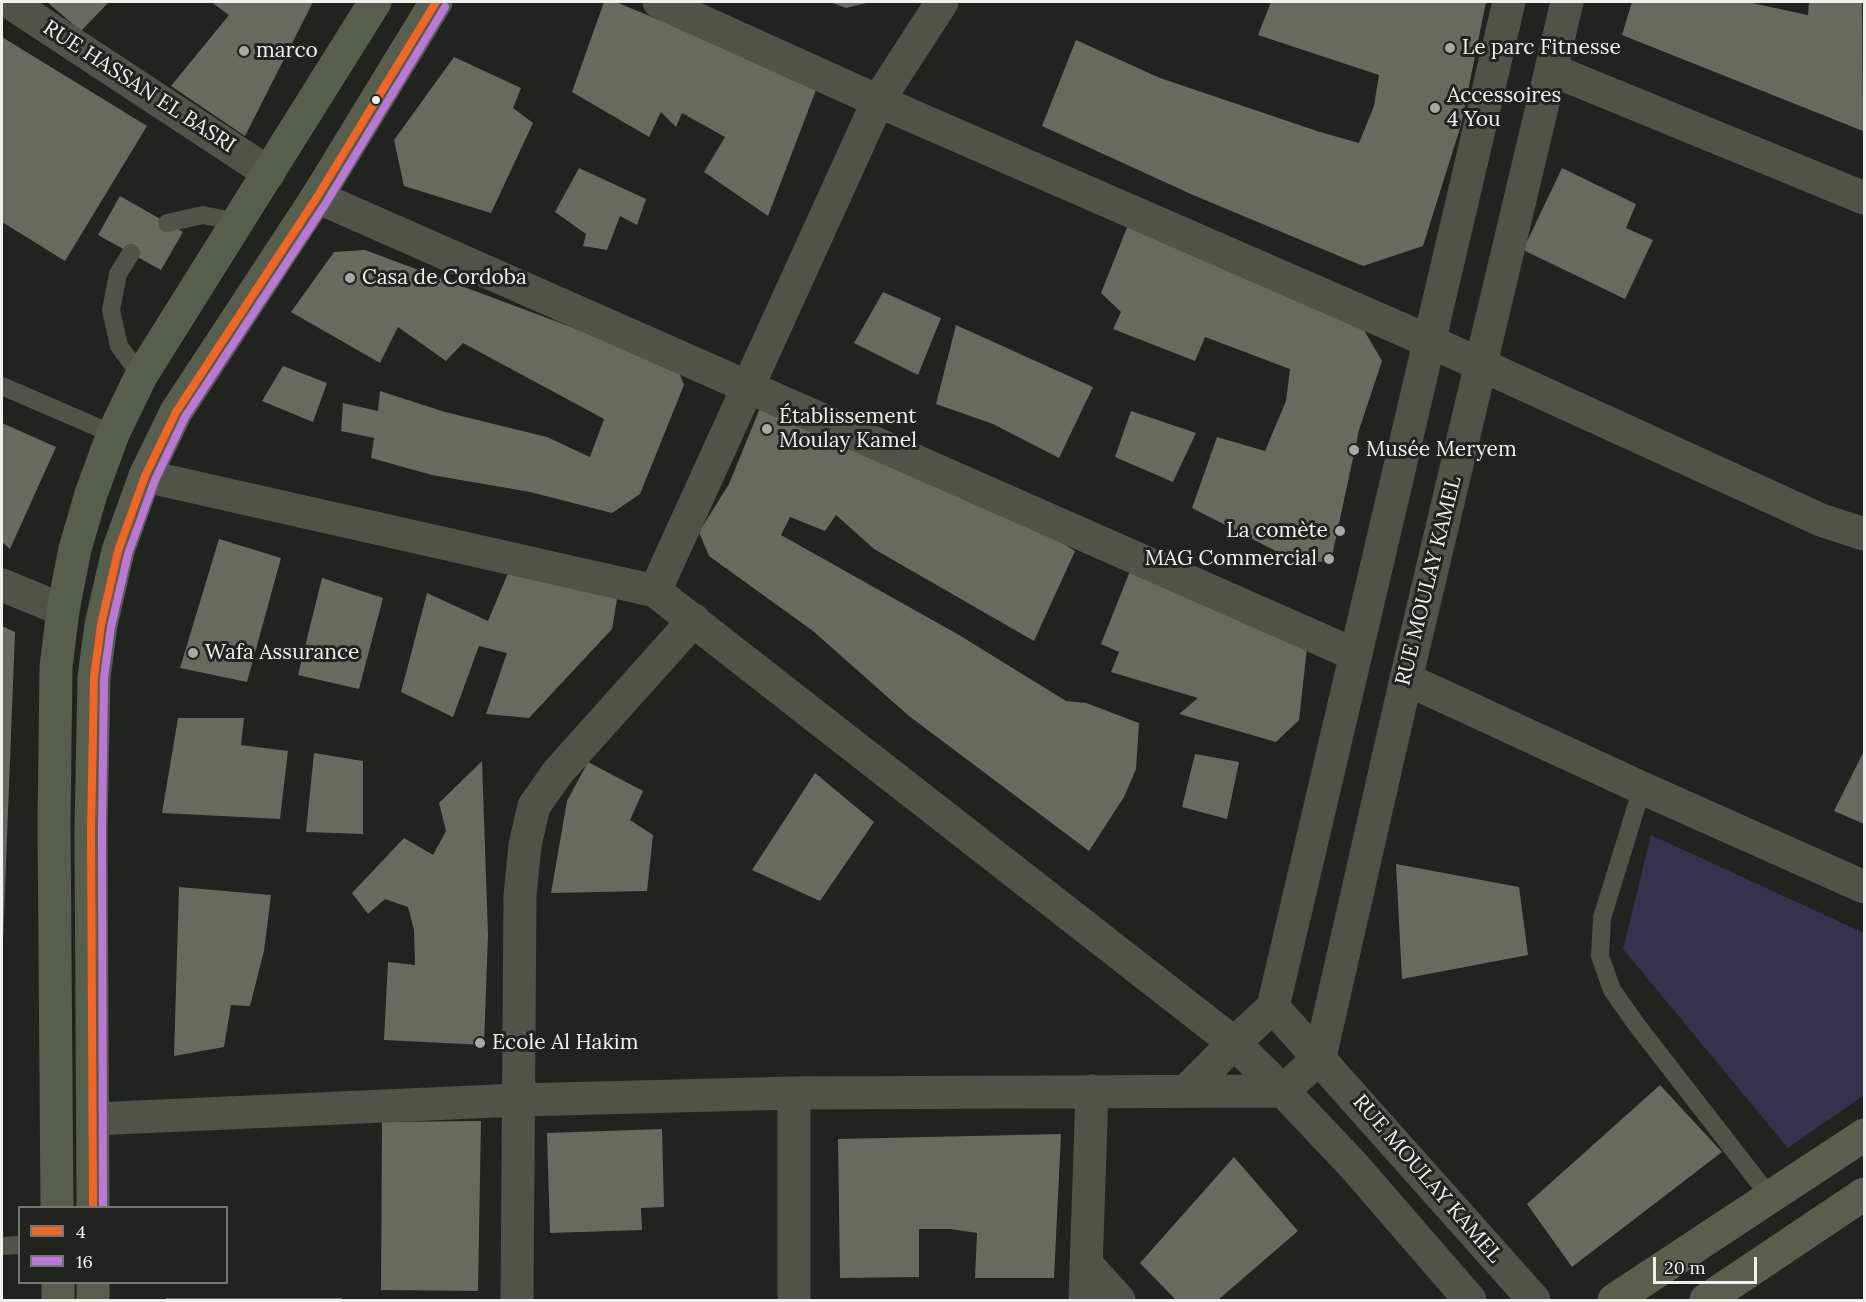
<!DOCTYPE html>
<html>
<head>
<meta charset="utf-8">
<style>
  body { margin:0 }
  #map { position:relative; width:1866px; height:1302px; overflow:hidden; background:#21231f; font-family:Lora,serif }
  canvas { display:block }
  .frame { position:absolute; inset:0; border:3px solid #eff1ed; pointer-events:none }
  .legend { position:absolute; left:18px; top:1206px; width:210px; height:78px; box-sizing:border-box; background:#21241e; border:2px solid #737671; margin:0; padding:8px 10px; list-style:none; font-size:18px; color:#eff1ed }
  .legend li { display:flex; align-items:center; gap:12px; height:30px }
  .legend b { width:30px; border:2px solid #737671 }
  .scale { position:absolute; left:1653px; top:1257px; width:104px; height:27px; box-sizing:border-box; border:3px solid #eff1ed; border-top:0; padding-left:8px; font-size:18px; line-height:21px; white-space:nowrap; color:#eff1ed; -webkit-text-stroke:4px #21241e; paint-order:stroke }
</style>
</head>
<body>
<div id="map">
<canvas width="1866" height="1302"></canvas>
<div class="frame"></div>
<ul class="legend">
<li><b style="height:8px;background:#f26522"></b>4</li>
<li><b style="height:8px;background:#ba77d6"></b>16</li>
</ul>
<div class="scale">20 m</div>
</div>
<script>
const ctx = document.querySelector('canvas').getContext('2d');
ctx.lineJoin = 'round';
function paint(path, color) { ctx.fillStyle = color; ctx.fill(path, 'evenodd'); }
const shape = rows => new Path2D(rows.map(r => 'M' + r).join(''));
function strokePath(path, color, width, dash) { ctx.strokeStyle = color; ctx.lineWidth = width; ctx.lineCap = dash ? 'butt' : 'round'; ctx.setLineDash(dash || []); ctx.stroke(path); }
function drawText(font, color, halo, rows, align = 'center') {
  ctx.font = font + ' Lora,serif'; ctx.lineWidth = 6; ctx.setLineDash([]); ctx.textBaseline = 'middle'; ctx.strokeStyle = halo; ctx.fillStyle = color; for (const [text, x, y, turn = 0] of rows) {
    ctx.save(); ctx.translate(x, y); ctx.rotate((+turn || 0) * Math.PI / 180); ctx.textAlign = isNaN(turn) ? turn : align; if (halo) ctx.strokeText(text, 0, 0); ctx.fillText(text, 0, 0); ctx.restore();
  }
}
paint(shape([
  [1651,835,1864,933,1864,1095,1788,1148,1623,949]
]), '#36314d');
paint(shape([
  [47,2,109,2,81,31],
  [211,2,313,2,245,136,171,86,229,15],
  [604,2,616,2,717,44,816,90,768,216,704,172,725,137,682,113,676,127,661,112,649,137,572,92],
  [830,2,870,2,846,8],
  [1271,2,1486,2,1461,125,1423,246,1363,266,1193,195,1042,126,1076,40,1160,78,1320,132,1359,143,1374,106,1379,75,1258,35],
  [1632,2,1747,2,1808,15,1809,2,1862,2,1863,131,1622,35],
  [2,37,147,126,65,261,2,222],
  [454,57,521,88,513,108,533,123,491,213,404,186,394,140],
  [579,168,646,199,637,225,620,216,607,250,583,246,586,234,555,212],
  [1562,168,1636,204,1626,228,1653,240,1625,299,1523,250],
  [120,196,183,232,161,270,98,235],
  [1130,220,1361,325,1382,361,1359,430,1331,561,1299,563,1192,508,1217,437,1265,451,1286,401,1290,369,1205,337,1195,361,1113,329,1121,312,1101,293],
  [365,250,590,334,678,370,684,385,640,494,612,513,530,492,432,475,371,458,374,438,341,431,343,403,378,411,380,391,445,412,547,437,590,457,604,419,463,343,446,361,398,327,380,363,291,312,334,252],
  [883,292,941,318,918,375,854,343],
  [956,325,1093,387,1059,458,993,424,936,404],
  [283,366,327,383,313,422,262,401],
  [760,408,817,435,908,467,1012,511,1075,551,1034,641,874,549,836,515,825,531,790,517,781,535,959,635,1066,701,1086,703,1139,723,1136,769,1124,797,1089,851,909,716,813,631,709,556,699,532,729,484],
  [1131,411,1196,433,1173,482,1115,457],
  [2,423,56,447,10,549,2,542],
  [219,539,281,558,247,682,180,668],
  [511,566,618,593,612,629,529,718,486,714,507,653,479,646,453,717,401,692,427,593,488,621],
  [1132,566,1307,648,1299,720,1276,742,1179,714,1198,698,1111,672,1119,652,1101,644],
  [322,578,383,598,359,689,298,675],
  [2,626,15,632,3,940,2,940],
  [178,718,244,718,241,745,288,751,280,819,162,813],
  [314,753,363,761,363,834,306,832],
  [1863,753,1864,754,1864,824,1834,811],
  [1195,754,1239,762,1227,819,1182,807],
  [482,761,488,935,484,1045,384,1040,388,962,415,965,414,930,408,907,385,899,368,914,352,893,404,838,433,855,446,831,439,803],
  [588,762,643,791,630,820,653,835,647,891,551,893,567,801],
  [815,773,874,822,820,901,752,870],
  [1396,864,1519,887,1528,955,1402,979],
  [179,887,271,895,264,951,250,1006,231,1005,224,1047,174,1056],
  [1660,1085,1722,1152,1572,1267,1527,1204],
  [481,1121,478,1291,381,1290,382,1122],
  [662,1129,664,1207,641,1208,642,1230,550,1233,547,1133],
  [1061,1134,1054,1278,975,1278,977,1233,950,1229,919,1229,919,1277,840,1278,838,1139],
  [1234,1157,1298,1231,1218,1300,1176,1300,1140,1263],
  [166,1298,342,1298,342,1300,166,1300]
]), '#656b5e');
strokePath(shape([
  [167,223,203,215,238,222],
  [131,253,118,274,111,310,119,346,141,376],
  [2,386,113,434],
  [1642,788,1602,918,1600,956,1612,990,1636,1024,1771,1198],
  [2,1246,20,1245]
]), '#4f5448', 18);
strokePath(shape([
  [9,2,269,173],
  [659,2,878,101,1431,342,1821,520,1864,534],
  [1552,70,1864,198],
  [317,197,1356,655],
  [145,476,655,591,1234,1043,1187,1090],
  [2,585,63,610],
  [655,591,878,101,942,2],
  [1406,679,1642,788,1864,887],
  [1273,1007,1534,1300],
  [93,1119,519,1100,794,1093,1283,1091,1320,1057,1406,679,1567,2],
  [1086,1264,1119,1300],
  [517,1300,520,896,525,845,534,806,558,772,694,620],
  [794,1300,794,1093],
  [1085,1300,1092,1091],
  [1470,1300,1354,1166,1283,1091,1234,1043,1273,1007,1509,2]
]), '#4f5448', 33);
strokePath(shape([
  [1614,1300,1864,1135],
  [1706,1300,1864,1194]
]), '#585f4f', 33);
strokePath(shape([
  [57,1208,54,823,56,667,63,610,75,549,91,494,113,434,141,376,375,2],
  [93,1208,91,830,94,677,101,625,118,551,145,476,176,412,317,197,436,2],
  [58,1282,58,1300],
  [93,1300,93,1282]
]), '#565e4d', 33);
strokePath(shape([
  [93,1208,91,830,94,677,101,625,118,551,145,476,176,412,317,197,436,2]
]), '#f26522', 8);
strokePath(shape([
  [103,1208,102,830,104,678,111,627,128,554,155,480,185,417,326,203,445,7]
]), '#ba77d6', 8);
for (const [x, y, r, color] of [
  [1450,48,6,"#a7a9a5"],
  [244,51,6,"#a7a9a5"],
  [376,100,5,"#eff1ed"],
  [1435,108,6,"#a7a9a5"],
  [350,278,6,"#a7a9a5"],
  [767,429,6,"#a7a9a5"],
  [1354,450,6,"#a7a9a5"],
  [1340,531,6,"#a7a9a5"],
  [1329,559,6,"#a7a9a5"],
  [193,653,6,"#a7a9a5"],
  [480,1043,6,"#a7a9a5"]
]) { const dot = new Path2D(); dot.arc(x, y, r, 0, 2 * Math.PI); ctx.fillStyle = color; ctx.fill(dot); strokePath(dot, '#21241e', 2); }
drawText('21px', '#eff1ed', '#21241e', [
  ["Le parc Fitnesse",1462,48],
  ["marco",256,51],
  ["Accessoires",1447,96],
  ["4 You",1447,120],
  ["Casa de Cordoba",362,278],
  ["Établissement",779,417],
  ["Moulay Kamel",779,441],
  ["Musée Meryem",1366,450],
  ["La comète",1328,531,"right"],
  ["MAG Commercial",1317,559,"right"],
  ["Wafa Assurance",205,653],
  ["Ecole Al Hakim",492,1043]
], 'left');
drawText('21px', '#eff1ed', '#21241e', [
  ["RUE HASSAN EL BASRI",139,87,33],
  ["RUE MOULAY KAMEL",1429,581,-76],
  ["RUE MOULAY KAMEL",1427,1179,49]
]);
</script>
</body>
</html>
